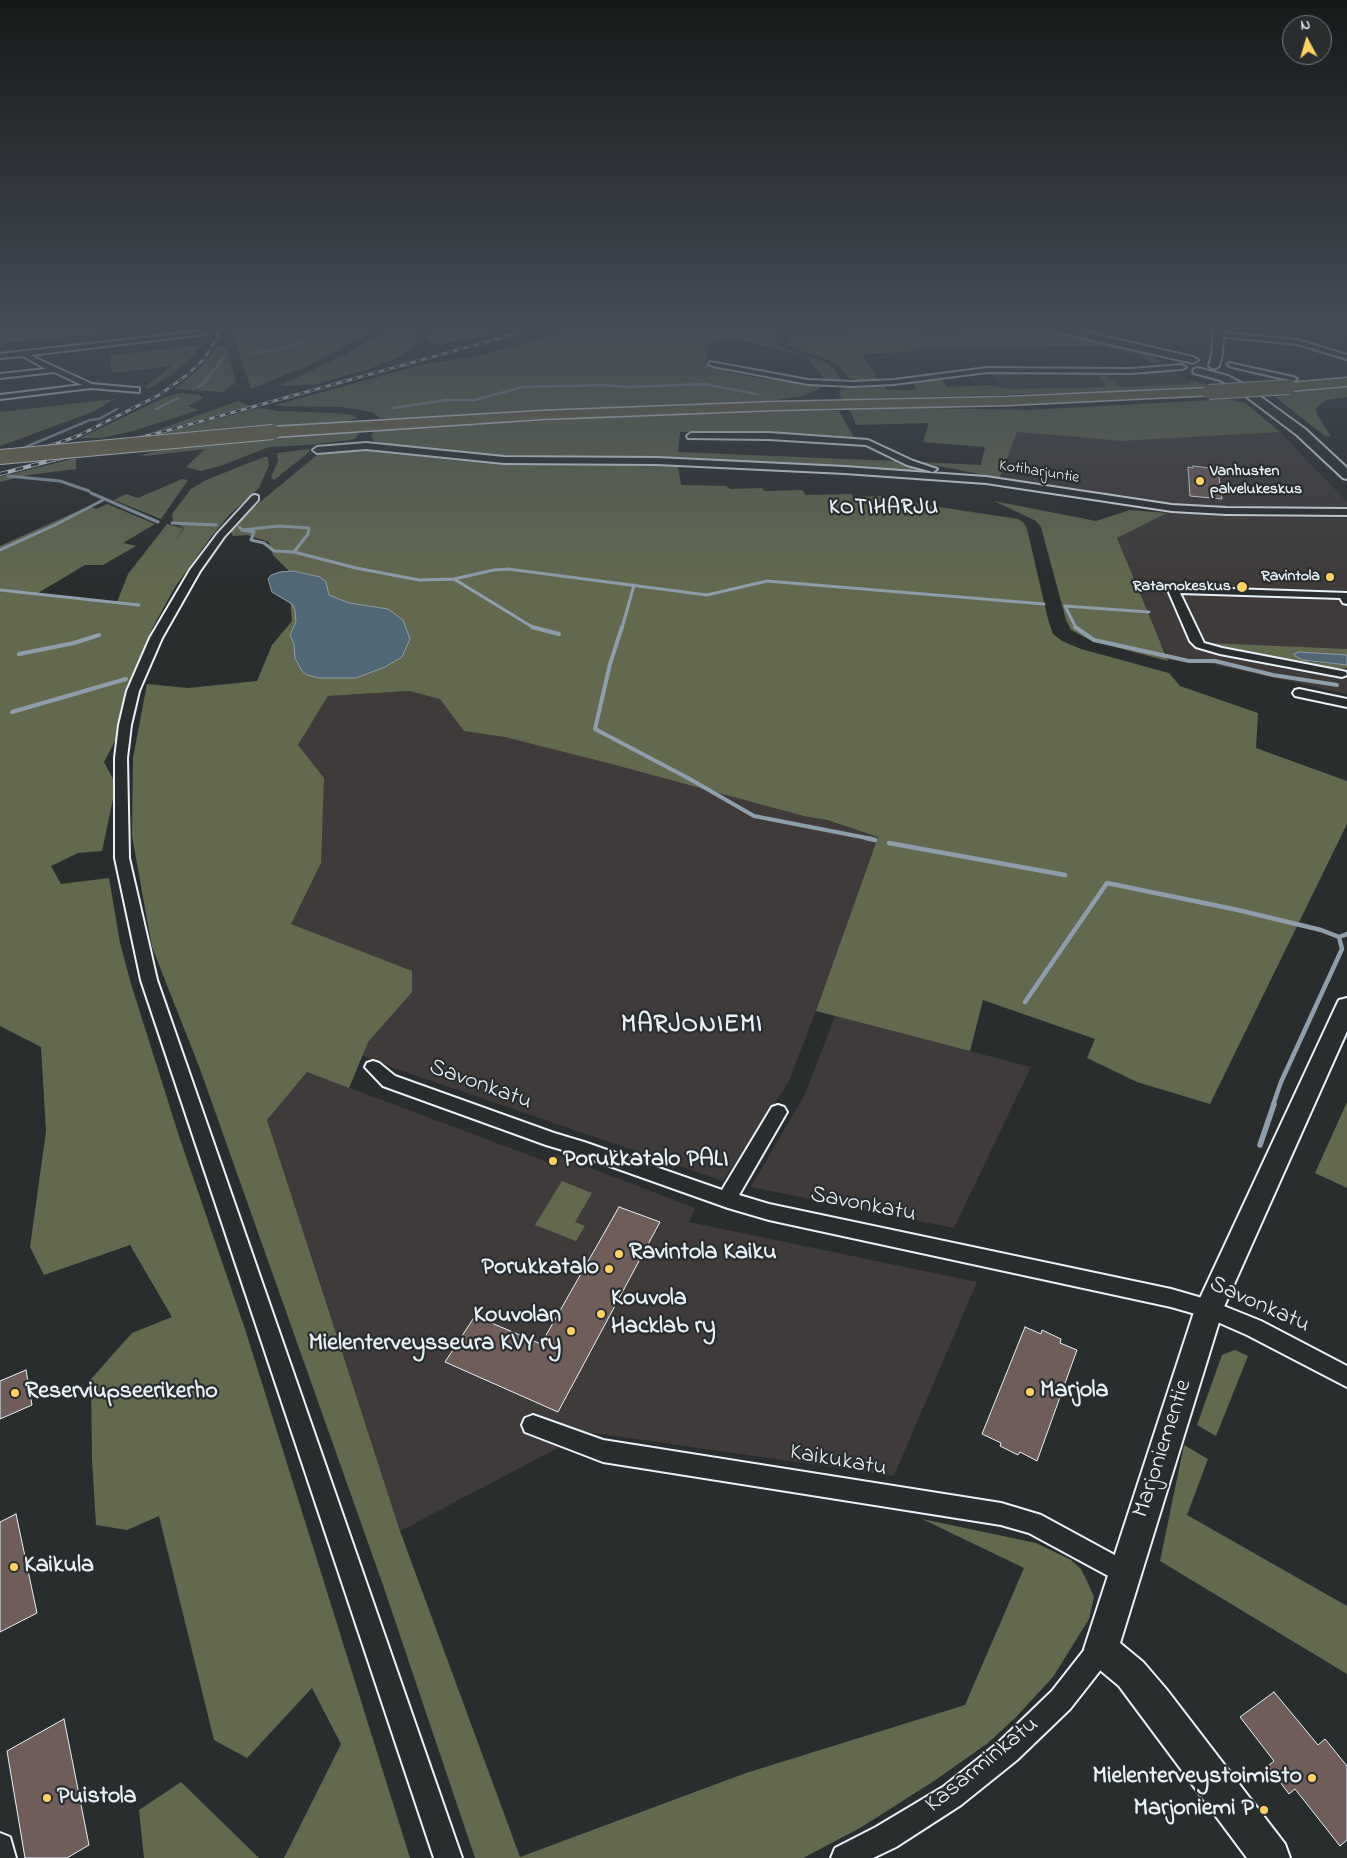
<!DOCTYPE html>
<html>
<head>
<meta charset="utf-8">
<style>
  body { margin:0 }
  #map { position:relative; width:1347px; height:1858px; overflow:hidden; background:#2a2d2e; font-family:"Indie Flower",sans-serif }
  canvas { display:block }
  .north { position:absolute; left:1282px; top:15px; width:50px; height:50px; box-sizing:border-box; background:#2a2d2e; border:1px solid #767b7f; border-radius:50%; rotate:354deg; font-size:14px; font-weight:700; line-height:20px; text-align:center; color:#e8f1f8 }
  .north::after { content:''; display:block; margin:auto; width:18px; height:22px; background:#ffd166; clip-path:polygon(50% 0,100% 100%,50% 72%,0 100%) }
</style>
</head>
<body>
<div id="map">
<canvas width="1347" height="1858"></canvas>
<div class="north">N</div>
</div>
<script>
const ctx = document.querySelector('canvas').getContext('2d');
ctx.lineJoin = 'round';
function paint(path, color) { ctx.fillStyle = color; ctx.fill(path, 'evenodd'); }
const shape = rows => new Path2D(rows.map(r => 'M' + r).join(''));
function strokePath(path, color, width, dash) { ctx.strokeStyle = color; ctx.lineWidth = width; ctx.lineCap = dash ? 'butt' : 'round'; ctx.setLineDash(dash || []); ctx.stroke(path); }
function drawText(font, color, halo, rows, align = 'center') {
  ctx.font = font + ' "Indie Flower",sans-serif'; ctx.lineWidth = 4.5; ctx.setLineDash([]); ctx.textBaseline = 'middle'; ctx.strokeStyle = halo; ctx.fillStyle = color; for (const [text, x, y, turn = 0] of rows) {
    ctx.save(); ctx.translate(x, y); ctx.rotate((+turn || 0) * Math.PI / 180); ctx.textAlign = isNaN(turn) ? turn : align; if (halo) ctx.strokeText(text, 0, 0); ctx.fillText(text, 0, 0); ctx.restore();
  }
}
paint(shape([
  [1019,371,1175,372,1192,384,1138,388,1003,390,989,373],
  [1016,432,1122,441,1280,432,1347,502,1347,507,1213,506,1168,503,1079,492,1001,478],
  [1167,513,1259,517,1347,518,1347,694,1167,654,1157,636,1117,538],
  [409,691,440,699,464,731,612,752,878,837,816,1011,788,1083,723,1181,388,1066,304,1032,284,922,298,745,328,696],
  [835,1016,1031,1067,954,1228,751,1187,806,1092],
  [307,1072,547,1162,554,1154,695,1208,689,1222,977,1282,894,1476,588,1432,400,1531,267,1120]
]), '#3f3b3b');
paint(shape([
  [0,325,159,325,159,327,0,344],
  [230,325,381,325,361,338,305,367,251,389],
  [394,325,425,325,413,346,400,357,366,370,313,385,279,386,346,354],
  [432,325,521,325,468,340,439,344,432,344,425,340],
  [584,325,778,325,781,331,776,342,783,348,806,356,729,337,707,346,707,360,703,363,731,369,727,372,769,380,773,378,823,384,823,385,817,390,803,396,771,401,620,407,412,420,380,418,372,412,342,407,278,406,275,405,428,363,476,357],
  [966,325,1017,325,1141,352,1158,359,1160,363,1151,363,1139,355,1104,346,910,349,912,352,862,354,878,379,858,380,849,378,839,366,831,361,792,347,787,344,786,340,794,334,888,330,958,334],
  [200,345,192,357,171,375,149,388,144,388,172,366,112,373,110,355],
  [217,346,227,346,236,383,223,392,175,389,201,367],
  [807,356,825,362,833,368,841,380,824,379],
  [1097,374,1105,374,1120,387,1191,384,1188,381,1205,383,1208,385,1197,388,1104,392,841,399,839,391,844,388,883,385,887,390,916,390,913,382,939,378,948,387,989,385,1012,389,1107,387],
  [1347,386,1347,397,1326,400,1316,408,1317,414,1331,437,1325,436,1269,392],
  [184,393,200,395,203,398,188,406,199,410,133,431,101,438,80,438,168,396],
  [114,399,93,412,0,446,0,412],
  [1229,399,1245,403,1280,432,1122,441,1017,432,1000,478,918,462,981,465,985,447,923,442,929,423,856,425,850,410,929,408,1027,410],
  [238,401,250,406,149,433],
  [258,408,279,411,335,413,352,415,358,418,344,422,152,437],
  [793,411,839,411,854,437,778,432,680,432,678,452,896,461,926,471,921,473,473,455,385,445,374,441,371,436,374,431,428,427,631,416],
  [360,431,356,438,350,440,308,445,269,447,220,466,201,471,186,467,205,449,145,456,142,455,172,446,213,440],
  [310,449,308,453,274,480,271,477,278,461,277,453],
  [371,450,459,461,663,464,678,466,681,485,726,486,730,489,762,488,765,491,802,490,806,495,852,494,853,497,886,496,887,499,1018,519,1024,523,1027,529,1048,619,1053,634,1062,641,1081,649,1169,673,1180,686,1258,713,1256,748,1347,781,1347,824,1210,1104,1137,1082,1087,1058,1095,1039,983,1000,970,1051,816,1011,878,837,827,820,804,816,608,763,505,737,464,731,440,699,409,691,328,696,298,745,324,778,321,863,291,924,412,971,412,992,368,1042,349,1088,307,1072,267,1120,400,1531,520,1857,746,1773,965,1705,1024,1568,922,1519,1036,1543,1071,1560,1081,1569,1087,1581,1094,1597,1089,1619,1053,1677,1015,1718,988,1743,934,1781,860,1828,803,1858,475,1858,383,1585,200,1069,152,947,132,836,133,758,147,684,188,688,257,681,272,645,292,621,288,570,273,555,269,542,247,535,233,536,230,531,243,516,317,455,333,451],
  [264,457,268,457,269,465,259,488,229,515,210,538,175,587,153,627,123,704,116,739,104,762,113,779,113,799,102,851,78,853,51,866,61,884,109,878,120,943,131,984,179,1136,246,1332,410,1858,284,1858,341,1744,312,1688,247,1758,214,1740,159,1516,127,1530,96,1525,92,1459,91,1379,132,1333,172,1317,130,1245,44,1275,30,1247,46,1131,41,1047,0,1026,0,546,89,506,96,509,107,504,155,524,123,543,136,546,103,565,85,565,38,593,117,602,128,574,167,524,183,528,175,541,184,528,173,522,172,514,191,489,206,480],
  [76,458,76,469,28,475,0,482,0,477],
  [182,479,188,480,161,519,114,500,126,494,138,498],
  [994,501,1096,521,1130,510,1167,513,1117,538,1168,661,1092,641,1071,630,1066,620,1041,527,1036,521],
  [1209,643,1347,649,1347,655,1299,652,1297,657,1311,662,1347,665,1347,668,1329,669,1226,650],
  [1347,1102,1347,1188,1315,1173],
  [562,1181,592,1193,575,1222,585,1226,576,1241,535,1225],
  [1235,1350,1248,1356,1216,1436,1197,1425,1222,1355],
  [1184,1445,1208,1459,1187,1515,1347,1606,1347,1674,1160,1561],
  [181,1782,259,1858,144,1858,139,1810]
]), '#63694f');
const water = shape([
  [293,571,320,577,326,582,329,595,349,603,388,609,403,620,410,639,402,657,385,667,356,678,319,678,307,675,302,671,295,658,294,644,290,635,296,622,295,611,292,604,272,592,268,579,271,575,280,572,293,571],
  [1299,652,1347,655,1347,665,1303,660,1295,656,1294,654,1299,652]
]);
paint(water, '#526776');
strokePath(water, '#8e9eaa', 1);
strokePath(shape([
  [251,354,284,349,301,343,314,325],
  [198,387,203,384,225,356],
  [393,408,447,400,475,400,523,387,604,385,629,387,704,384,756,394],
  [156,409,178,398],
  [21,449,90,420,99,419,117,409]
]), '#8e9eaa', 2.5);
strokePath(shape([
  [8,476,60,481,89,491],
  [91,493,158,522],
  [172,523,216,525],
  [239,527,242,530,279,526,309,528,308,534,294,552],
  [242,530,254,532,251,540,264,543,274,551,294,552,356,568,419,580,454,579,494,570,508,569,707,595,767,581,1044,604],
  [0,550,55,525,105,499],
  [454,579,534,628],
  [0,590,139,605],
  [622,628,634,585],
  [1076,628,1065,606,1149,612]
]), '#8e9eaa', 3);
strokePath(shape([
  [532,627,559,634],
  [622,627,610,664,595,729,688,778,754,816,872,839],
  [1075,627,1094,640,1189,661,1215,661,1273,675,1337,685],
  [19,654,74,643,99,635],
  [12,712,126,679]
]), '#8e9eaa', 4);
strokePath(shape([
  [866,838,875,840],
  [889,843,1065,875],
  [1025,1002,1107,883,1238,910,1321,930,1339,937,1347,934],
  [1273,1105,1281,1082,1342,949,1339,937]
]), '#8e9eaa', 4.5);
strokePath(shape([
  [1260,1145,1274,1104]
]), '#8e9eaa', 5.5);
const building = shape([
  [1193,466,1218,469,1222,499,1190,496,1188,467,1193,468,1193,466],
  [619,1207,660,1222,558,1412,445,1362,475,1316,541,1344,619,1207],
  [1025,1327,1041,1334,1042,1330,1061,1339,1060,1343,1077,1350,1037,1461,1020,1452,1018,1455,1000,1446,1001,1443,982,1434,1025,1327],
  [26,1370,32,1405,0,1419,0,1381,26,1370],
  [16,1514,37,1613,0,1632,0,1522,16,1514],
  [1274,1692,1318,1745,1325,1739,1347,1766,1347,1840,1340,1846,1295,1789,1289,1794,1268,1766,1274,1761,1240,1717,1274,1692],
  [64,1719,89,1845,67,1858,25,1858,7,1751,64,1719]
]);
paint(building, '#6f5d5a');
strokePath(building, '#e8f1f8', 1);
const street = shape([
  [1092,325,1100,325,1093,330,1089,330,1087,329,1092,325],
  [203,331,207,333,205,334,31,355,42,361,92,384,136,388,139,388,139,392,91,388,0,399,0,395,82,385,54,372,0,378,0,374,46,369,23,356,0,358,0,354,203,331],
  [1214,332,1298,340,1347,355,1347,359,1297,344,1217,336,1213,334,1214,332],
  [710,362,808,380,852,382,894,380,987,368,1131,369,1182,365,1186,367,1182,369,1131,373,987,372,894,384,852,386,808,384,713,366,709,364,710,362],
  [1229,363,1293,377,1297,379,1293,381,1232,367,1228,365,1229,363],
  [691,433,769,433,868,440,913,461,937,469,933,472,907,465,866,445,769,439,688,438,687,436,691,433],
  [366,443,504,457,657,458,845,467,986,477,1172,505,1226,508,1347,509,1347,515,1226,514,1172,511,986,483,845,473,657,464,504,463,366,449,317,453,313,450,317,447,366,443],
  [255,495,258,496,258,500,224,537,200,571,162,638,139,691,131,725,127,758,129,858,157,980,462,1858,434,1858,141,980,115,858,115,758,119,725,127,691,150,638,190,570,218,533,252,496,255,495],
  [1173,587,1347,593,1347,604,1343,603,1340,598,1180,593,1204,643,1222,648,1342,671,1346,672,1347,675,1342,677,1220,654,1196,647,1190,641,1168,590,1173,587],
  [1299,689,1347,699,1347,707,1295,696,1293,693,1295,690,1299,689],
  [373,1061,379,1063,395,1076,554,1133,584,1142,722,1190,772,1107,778,1105,784,1107,787,1112,739,1195,769,1204,1171,1289,1209,1300,1261,1321,1347,1366,1347,1387,1247,1335,1206,1317,1171,1307,769,1220,728,1208,576,1154,546,1145,383,1086,365,1067,367,1063,373,1061],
  [533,1415,603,1440,1001,1503,1041,1515,1133,1565,1137,1573,1133,1581,1125,1585,1029,1533,1001,1525,603,1462,525,1432,522,1425,525,1418,533,1415],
  [1101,1637,1110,1640,1113,1649,1110,1658,1070,1709,1017,1760,961,1805,896,1847,873,1858,831,1858,835,1848,876,1827,943,1787,999,1742,1052,1691,1092,1640,1101,1637],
  [0,1833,10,1837,16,1858,0,1858,0,1833]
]);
const secondary = shape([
  [1035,325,1054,325,1193,357,1198,360,1193,363,1040,328,1035,325],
  [1214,325,1224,325,1222,354,1219,366,1214,369,1209,366,1212,354,1214,325],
  [1198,368,1228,376,1243,384,1305,429,1347,468,1347,479,1343,478,1297,435,1235,388,1220,380,1194,373,1193,371,1194,369,1198,368],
  [1347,998,1347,1031,1223,1309,1120,1643,1143,1662,1167,1690,1285,1844,1290,1858,1247,1858,1119,1686,1089,1661,1084,1649,1195,1309,1336,1006,1339,1000,1347,998]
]);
const highway = shape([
  [1347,378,1347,386,1289,391,1284,390,1282,387,1284,384,1289,383,1347,378],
  [1209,388,1214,389,1216,392,1214,395,1007,405,775,410,542,419,273,437,268,435,265,432,268,429,273,427,542,411,775,402,1007,397,1209,388]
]);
strokePath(street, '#e8f1f8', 4);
strokePath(secondary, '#e8f1f8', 4);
strokePath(highway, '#e8f1f8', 3);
paint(street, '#2a2d2e');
paint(secondary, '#2a2d2e');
paint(highway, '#726c4b');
const railFar1 = shape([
  [9,460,78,436,159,395,187,375,204,359,217,338,218,325],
  [55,460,173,429,547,325]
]);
const rail = shape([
  [0,463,13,458],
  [0,474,60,458]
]);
strokePath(railFar1, '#e8f1f8', 3);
strokePath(rail, '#e8f1f8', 4);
strokePath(railFar1, '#2a2d2e', 2, [5.5]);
strokePath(rail, '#2a2d2e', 2.5, [8]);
const highwayBridge = shape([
  [1209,392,1289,387],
  [0,457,273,432]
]);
strokePath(highwayBridge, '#e8f1f8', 16, []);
strokePath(highwayBridge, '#726c4b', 14);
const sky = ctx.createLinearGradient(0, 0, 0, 585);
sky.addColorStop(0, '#171919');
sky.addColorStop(0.56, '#444c57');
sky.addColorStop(1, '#444c5700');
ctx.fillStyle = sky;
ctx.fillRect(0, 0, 1347, 585);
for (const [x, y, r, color] of [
  [1200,481,5,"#ffd166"],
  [1330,577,5,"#ffd166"],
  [1242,587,6,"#ffd166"],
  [553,1161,5,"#ffd166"],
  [619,1254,5,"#ffd166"],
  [609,1269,5,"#ffd166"],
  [601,1314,5,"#ffd166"],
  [571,1331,5,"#ffd166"],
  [1030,1392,5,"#ffd166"],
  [15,1393,5,"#ffd166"],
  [14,1567,5,"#ffd166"],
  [1312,1778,5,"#ffd166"],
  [47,1798,5,"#ffd166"],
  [1264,1810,5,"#ffd166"]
]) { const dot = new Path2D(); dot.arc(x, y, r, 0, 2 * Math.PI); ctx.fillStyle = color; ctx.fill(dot); strokePath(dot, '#2a2d2e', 2); }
drawText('bold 16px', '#e8f1f8', '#2a2d2e', [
  ["Vanhusten",1210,472,"left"],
  ["palvelukeskus",1210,490,"left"],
  ["Ravintola",1320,577],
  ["Ratamokeskus",1231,587]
], 'right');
drawText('16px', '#e8f1f8', '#2a2d2e', [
  ["Kotiharjuntie",1039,473,9]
]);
ctx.letterSpacing = '1px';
drawText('bold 21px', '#e8f1f8', '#2a2d2e', [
  ["KOTIHARJU",884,510]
]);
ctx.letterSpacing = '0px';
drawText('24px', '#e8f1f8', '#2a2d2e', [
  ["Savonkatu",480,1086,20],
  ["Savonkatu",863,1206,11],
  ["Savonkatu",1259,1306,24],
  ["Marjoniementie",1164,1449,-72],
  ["Kaikukatu",838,1462,10],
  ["Kasarminkatu",983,1766,-39]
]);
drawText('bold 24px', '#e8f1f8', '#2a2d2e', [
  ["Porukkatalo PALI",563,1161],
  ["Ravintola Kaiku",629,1254],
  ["Porukkatalo",599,1269,"right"],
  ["Kouvola",611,1300],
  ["Hacklab ry",611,1328],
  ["Kouvolan",561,1317,"right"],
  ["Mielenterveysseura KVY ry",561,1345,"right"],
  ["Marjola",1040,1392],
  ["Reserviupseerikerho",25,1393],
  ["Kaikula",24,1567],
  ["Mielenterveystoimisto",1302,1778,"right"],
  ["Puistola",57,1798],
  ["Marjoniemi P",1254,1810,"right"]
], 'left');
ctx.letterSpacing = '1px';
drawText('bold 25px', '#e8f1f8', '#2a2d2e', [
  ["MARJONIEMI",692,1027]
]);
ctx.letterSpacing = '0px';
</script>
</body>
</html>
